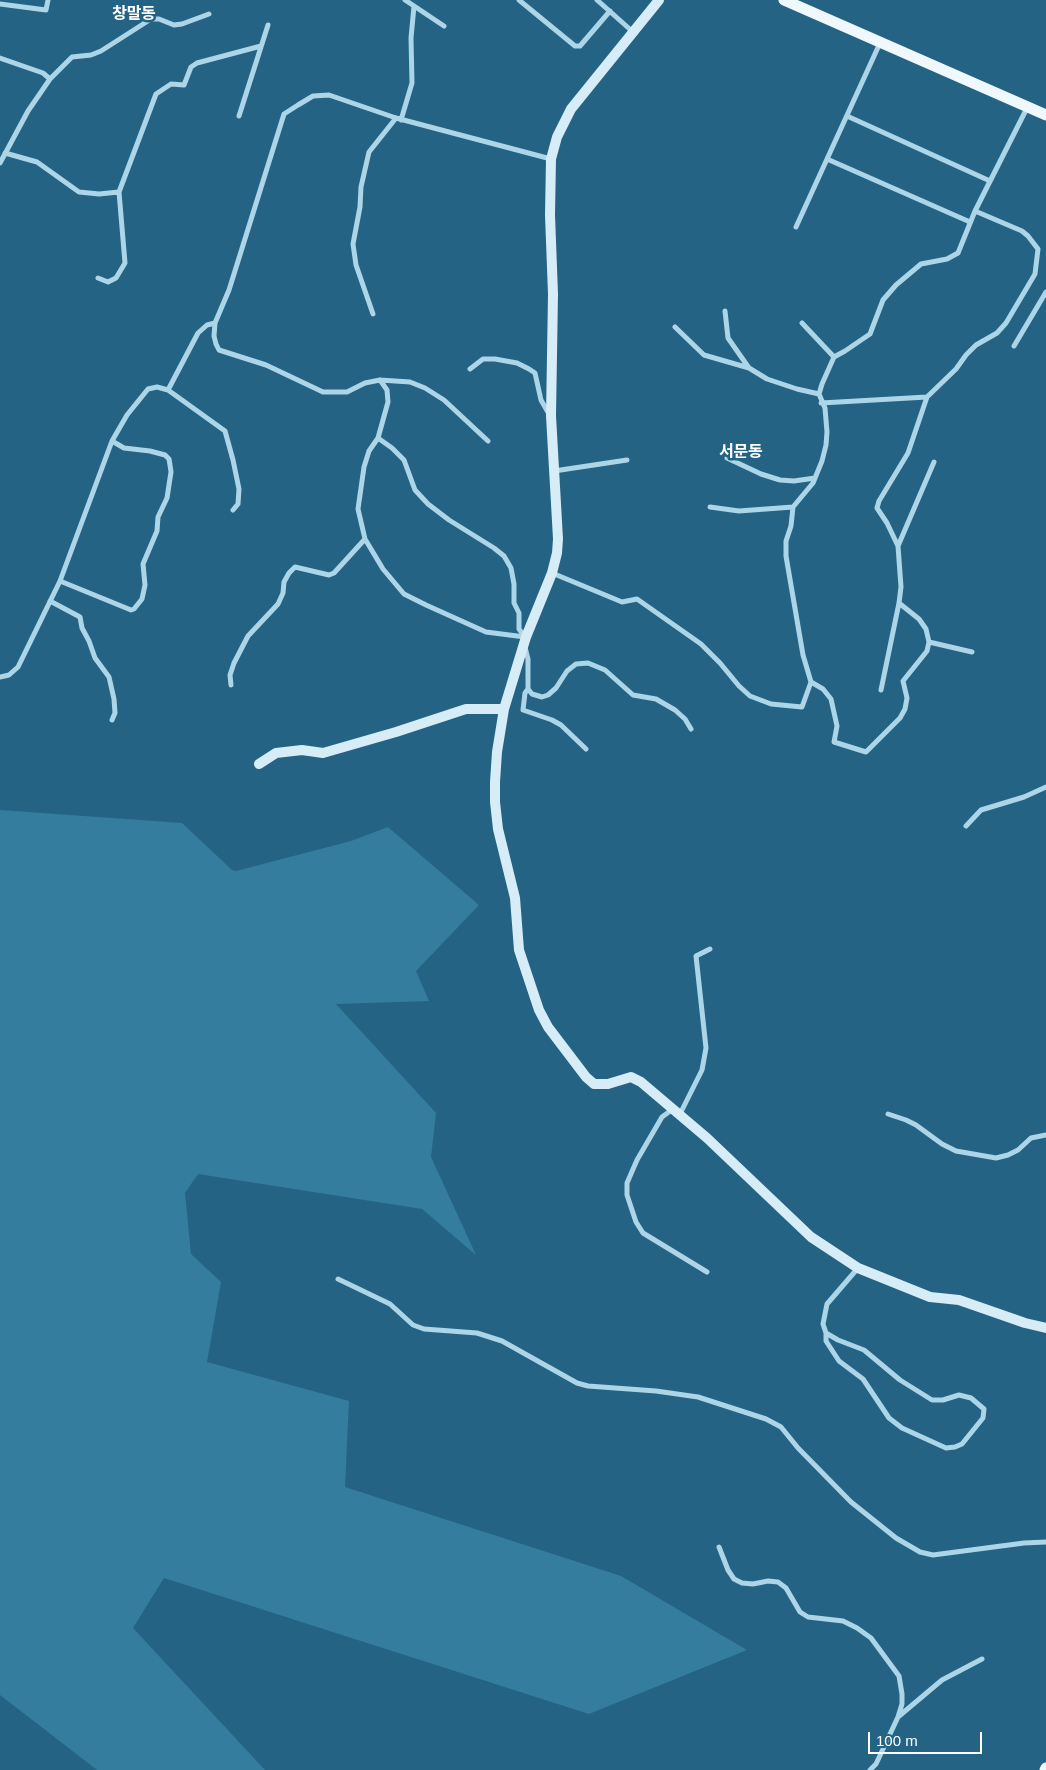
<!DOCTYPE html>
<html>
<head>
<meta charset="utf-8">
<style>
  body { margin:0 }
  #map { position:relative; width:1046px; height:1770px; overflow:hidden; background:#246383; font-family:Arial,sans-serif }
  canvas { display:block }
  .scale { position:absolute; left:868px; top:1732px; width:114px; height:22px; box-sizing:border-box; border:2px solid #fff; border-top:0; padding-left:6px; font-size:15px; line-height:18px; white-space:nowrap; color:#fff; -webkit-text-stroke:4px #246383; paint-order:stroke }
</style>
</head>
<body>
<div id="map">
<canvas width="1046" height="1770"></canvas>
<div class="scale">100 m</div>
</div>
<script>
const ctx = document.querySelector('canvas').getContext('2d');
ctx.lineJoin = 'round';
function paint(path, color) { ctx.fillStyle = color; ctx.fill(path, 'evenodd'); }
const shape = rows => new Path2D(rows.map(r => 'M' + r).join(''));
function strokePath(path, color, width, dash) { ctx.strokeStyle = color; ctx.lineWidth = width; ctx.lineCap = dash ? 'butt' : 'round'; ctx.setLineDash(dash || []); ctx.stroke(path); }
function drawText(font, color, halo, rows, align = 'center') {
  ctx.font = font + ' Arial,"Noto Sans KR",sans-serif'; ctx.lineWidth = 5; ctx.setLineDash([]); ctx.textBaseline = 'middle'; ctx.strokeStyle = halo; ctx.fillStyle = color; for (const [text, x, y, turn = 0] of rows) {
    ctx.save(); ctx.translate(x, y); ctx.rotate((+turn || 0) * Math.PI / 180); ctx.textAlign = isNaN(turn) ? turn : align; if (halo) ctx.strokeText(text, 0, 0); ctx.fillText(text, 0, 0); ctx.restore();
  }
}
paint(shape([
  [0,810,182,823,232,870,236,871,351,841,388,827,479,905,416,971,429,1001,336,1004,436,1113,431,1157,476,1255,422,1209,198,1174,185,1193,191,1254,221,1282,207,1362,349,1401,345,1487,621,1576,747,1650,589,1714,164,1578,133,1628,265,1770,97,1770,0,1695]
]), '#347d9e');
strokePath(shape([
  [405,0,444,26],
  [519,0,575,46,580,46,610,11],
  [597,0,633,32],
  [0,4,46,10,48,0],
  [0,58,43,73,50,79],
  [239,116,268,25],
  [847,116,990,181],
  [401,120,412,83,411,38,414,6],
  [5,153,37,162,79,192,99,194,119,192],
  [827,159,970,222],
  [0,163,28,111,50,79,72,57,91,55,101,51,151,19,159,19,174,25,182,24,209,14],
  [796,227,880,43],
  [98,278,108,282,116,278,125,263,119,192,156,94,171,84,184,85,191,67,197,63,261,46],
  [725,311,728,338,749,368],
  [373,314,356,265,353,244,360,207,361,187,369,152,396,118],
  [215,323,214,336,216,344,219,350,266,365,323,392,347,392,365,383,380,380,410,382,425,388,444,400,488,441],
  [802,323,834,357],
  [675,327,704,355,749,368,767,379,797,389,819,394],
  [1014,346,1046,292],
  [470,369,483,359,495,359,517,363,529,369,535,373,541,400,549,414],
  [380,380,387,390,388,402,378,438,392,448,404,460,415,490,428,504,449,520,494,548,504,556,511,568,514,584,514,603,519,613,519,629,525,637],
  [168,390,198,333,207,325,215,323,229,290,284,114,298,105,313,96,329,95,396,118,551,159],
  [821,403,927,397],
  [378,438,369,451,364,467,358,509,365,539,383,569,404,594,426,605,486,632,525,637],
  [727,458,761,474,780,480,794,481,815,478],
  [554,471,627,460],
  [710,507,739,511,793,507],
  [898,546,934,462],
  [552,573,622,602,637,599,701,644,720,663,739,686,750,696,771,704,802,707,811,682],
  [60,581,131,610,134,609,142,599,145,585,143,564,157,531,158,517,167,498,171,472,170,465,169,459,165,455,150,451,124,448,112,441],
  [50,601,80,617,82,628,89,641,95,658,109,677,114,699,115,713,112,720],
  [899,603,919,619,926,629,929,642,927,651,903,681,907,698,905,709,900,718,866,752,834,742,837,726,831,699,823,689,811,682,803,655,786,556,786,541,791,526,793,507,813,483,822,461,826,445,827,432,825,408,819,394,822,384,834,357,845,351,870,334,883,300,896,285,921,264,947,259,958,253,975,211],
  [929,642,972,652],
  [525,647,528,659,528,689,532,694,542,697,548,695,556,688,567,671,576,664,588,663,605,670,633,695,656,699,675,710,685,719,691,729],
  [0,677,9,675,18,667,60,581,112,441,127,415,148,389,157,387,168,390,225,431,233,460,239,489,238,504,233,510],
  [231,685,230,675,234,663,248,636,278,604,283,593,284,582,289,573,295,567,329,575,334,573,365,539],
  [528,689,525,693,523,710,552,720,561,725,586,749],
  [881,690,899,603,901,587,898,546,887,523,877,508,879,501,908,453,927,397,956,369,966,355,976,345,997,333,1006,323,1035,274,1038,249,1028,236,1022,231,975,211,1027,108],
  [966,826,981,810,1024,797,1046,787],
  [673,1109,662,1117,637,1160,627,1183,627,1195,636,1222,643,1233,707,1272],
  [680,1114,702,1070,706,1048,696,956,710,949],
  [888,1114,906,1120,916,1125,942,1144,956,1151,996,1158,1008,1155,1018,1150,1031,1138,1046,1135],
  [338,1279,390,1304,413,1325,424,1329,477,1333,502,1341,577,1383,588,1386,656,1391,698,1397,766,1419,781,1427,798,1448,851,1502,896,1538,920,1552,933,1555,1024,1543,1046,1542],
  [826,1333,826,1341,839,1361,863,1379,889,1418,902,1428,946,1448,955,1447,962,1444,983,1418,984,1409,971,1398,959,1395,943,1400,932,1400,900,1380,864,1350,838,1340,826,1333,823,1324,827,1304,858,1268],
  [719,1547,728,1570,734,1579,742,1583,753,1584,768,1581,778,1582,786,1588,800,1612,808,1617,843,1621,857,1628,871,1638,899,1676,902,1694,902,1704,898,1717,876,1764,870,1770],
  [898,1717,942,1680,982,1659]
]), '#acd5e7', 5);
strokePath(shape([
  [659,0,571,109,557,137,551,159,550,215,553,294,551,416,558,539,557,553,552,573,526,637,504,709,497,752,495,782,495,802,498,829,515,898,519,950,539,1010,548,1027,586,1077,594,1084,608,1084,631,1077,641,1082,707,1138,811,1237,858,1268,930,1297,959,1300,1025,1323,1046,1328],
  [259,764,276,753,302,750,323,753,396,732,466,709,504,709]
]), '#d6ecf6', 10);
strokePath(shape([
  [784,0,1046,115],
  [1045,1770,1046,1768]
]), '#eef8fd', 11);
drawText('bold 16px', '#fff', '#246383', [
  ["창말동",134,15],
  ["서문동",741,453]
]);
</script>
</body>
</html>
